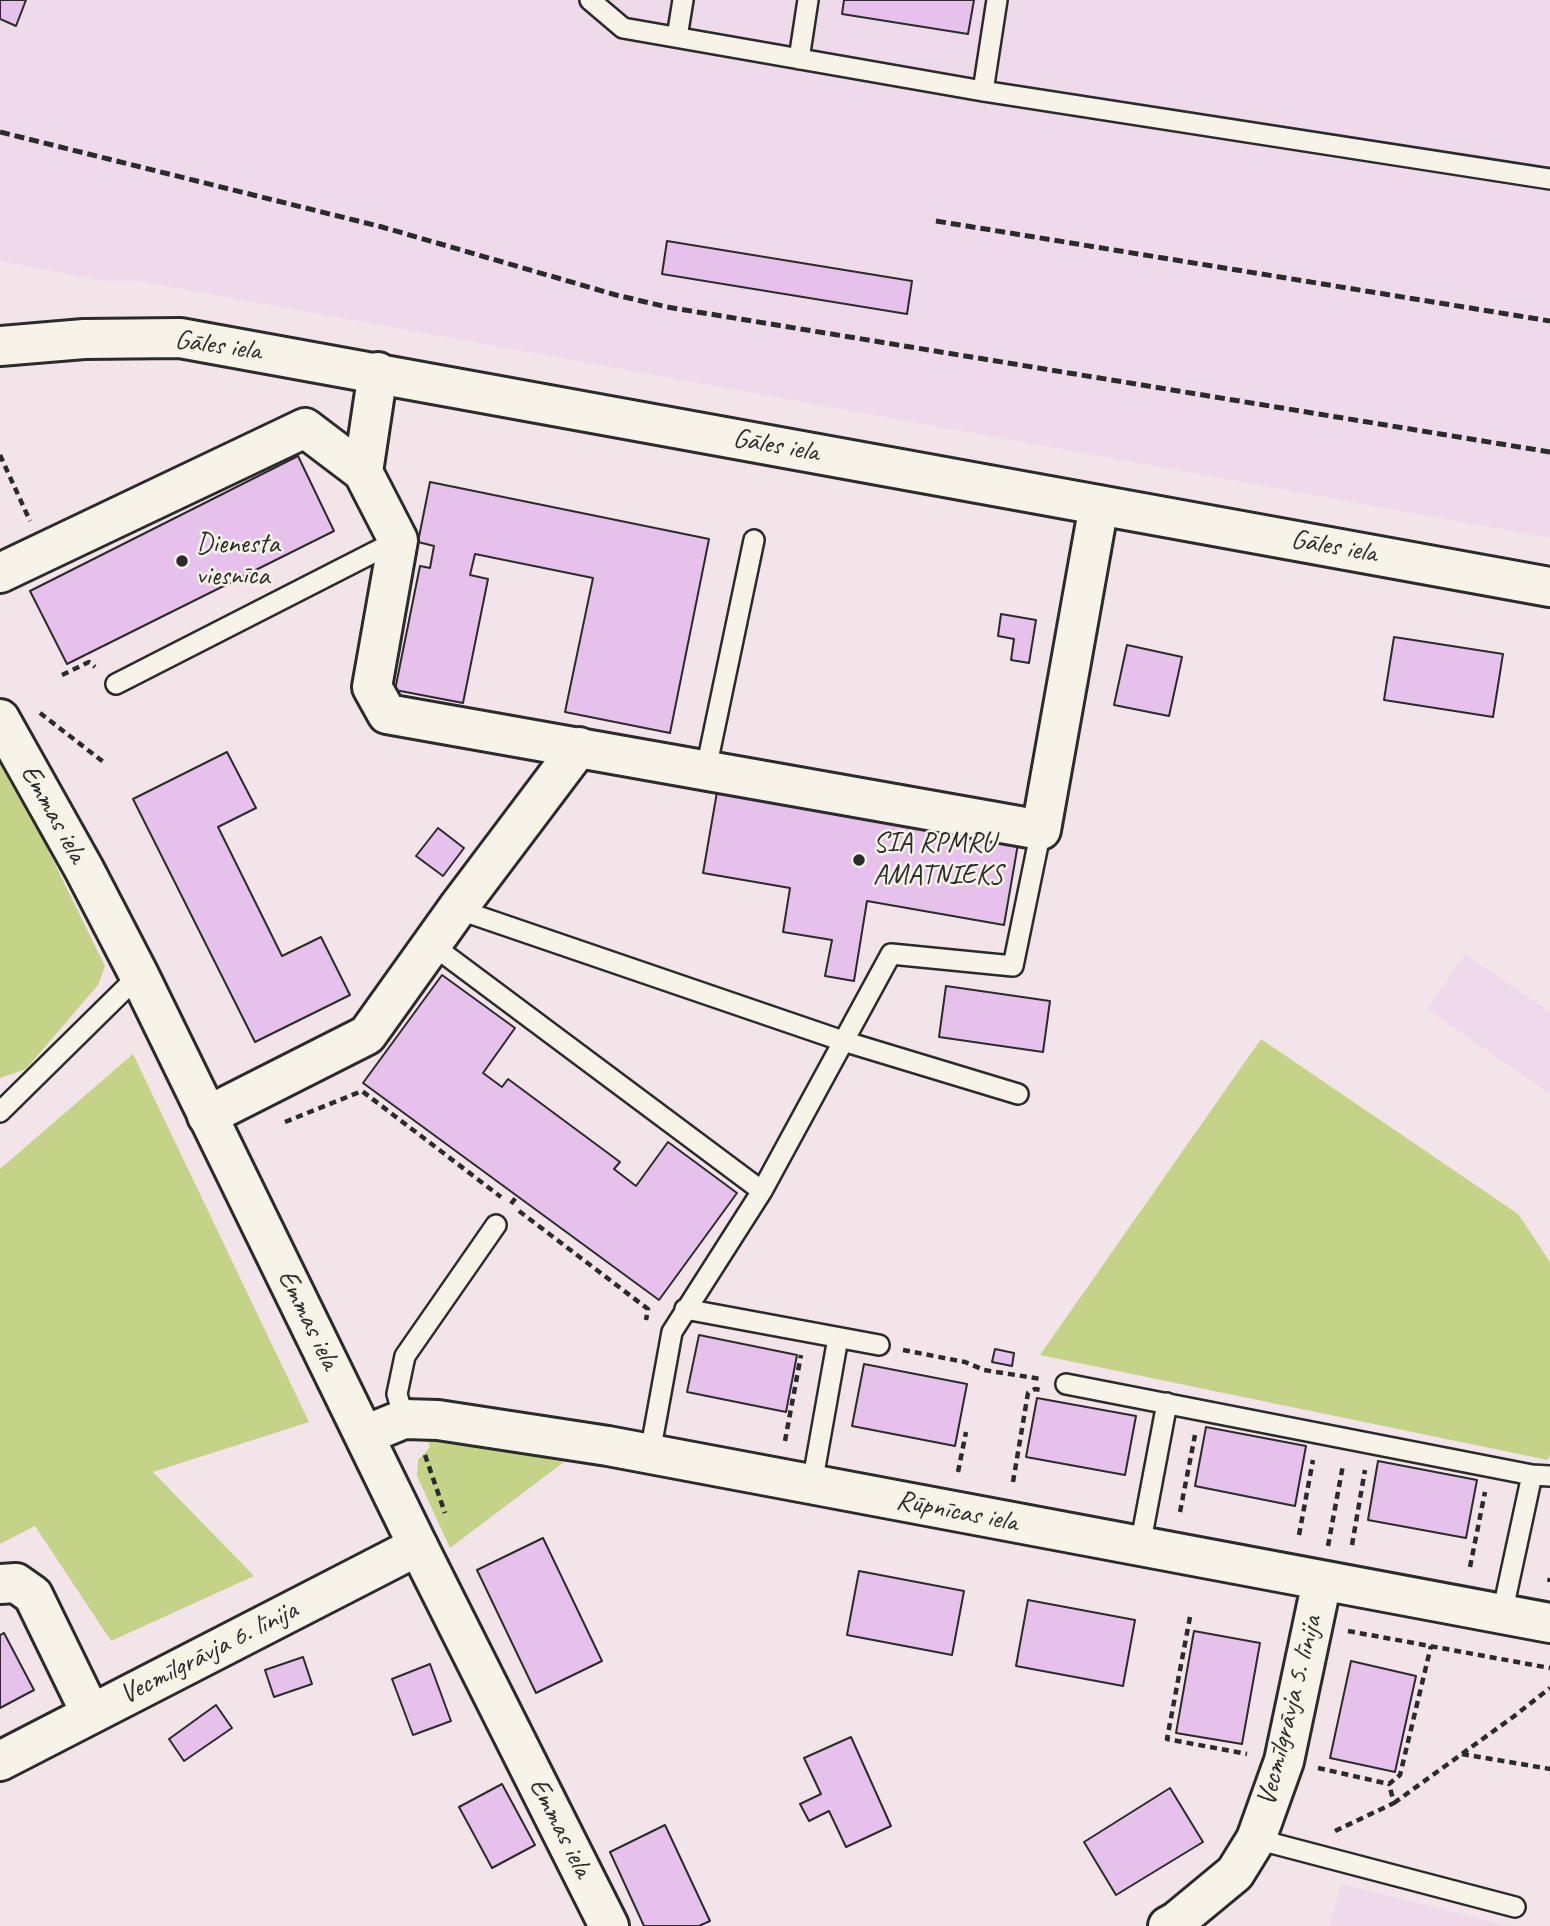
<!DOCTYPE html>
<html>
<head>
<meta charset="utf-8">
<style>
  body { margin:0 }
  canvas { display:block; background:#f2e4e9 }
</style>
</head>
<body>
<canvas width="1550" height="1926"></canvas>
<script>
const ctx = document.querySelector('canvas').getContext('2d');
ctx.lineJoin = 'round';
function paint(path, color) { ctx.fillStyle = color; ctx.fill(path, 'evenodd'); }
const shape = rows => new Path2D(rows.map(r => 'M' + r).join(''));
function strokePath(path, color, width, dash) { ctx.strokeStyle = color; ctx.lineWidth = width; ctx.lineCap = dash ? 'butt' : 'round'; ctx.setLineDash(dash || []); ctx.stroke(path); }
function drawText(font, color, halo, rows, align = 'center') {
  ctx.font = font + ' Caveat,sans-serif'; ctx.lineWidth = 5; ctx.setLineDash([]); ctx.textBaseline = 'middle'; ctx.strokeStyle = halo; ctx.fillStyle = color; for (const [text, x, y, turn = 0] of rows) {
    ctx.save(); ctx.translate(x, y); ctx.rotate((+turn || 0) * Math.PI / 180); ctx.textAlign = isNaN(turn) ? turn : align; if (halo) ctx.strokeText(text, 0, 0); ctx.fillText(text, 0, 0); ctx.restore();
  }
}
paint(shape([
  [0,0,1550,0,1550,538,138,281,104,281,0,261],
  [1465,954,1550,1012,1550,1094,1427,1009],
  [1341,1884,1511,1926,1330,1926]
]), '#eedaea');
paint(shape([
  [0,752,105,966,98,985,26,1069,0,1078],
  [1261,1039,1518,1214,1550,1262,1550,1454,1548,1460,1040,1355],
  [133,1054,309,1422,153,1472,254,1576,111,1641,35,1526,0,1544,0,1169],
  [425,1435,564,1462,450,1548,417,1476,418,1460,430,1447]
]), '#c4d387');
const building = shape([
  [0,0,26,0,16,26,0,19,0,0],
  [844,0,974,0,968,34,842,14,844,0],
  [667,241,912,281,907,314,662,274,667,241],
  [298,456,334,531,67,664,30,591,298,456],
  [430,482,709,539,670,733,565,712,593,578,475,554,470,575,488,579,463,703,395,690,420,566,430,568,434,546,418,542,430,482],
  [1001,614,1036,620,1029,663,1011,660,1014,639,998,636,1001,614],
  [1394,637,1503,654,1493,717,1384,700,1394,637],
  [1127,645,1182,657,1169,716,1114,705,1127,645],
  [227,752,256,808,218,827,282,956,321,937,350,995,255,1042,133,799,227,752],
  [717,792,1018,844,1004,925,867,901,854,981,825,976,832,940,783,932,790,888,703,873,717,792],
  [438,828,464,848,443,876,416,856,438,828],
  [442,975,515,1028,483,1073,502,1087,508,1079,620,1162,614,1169,636,1186,668,1142,737,1193,659,1300,363,1083,442,975],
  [946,986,1050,1001,1043,1052,939,1037,946,986],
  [699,1335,797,1355,786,1412,687,1392,699,1335],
  [995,1349,1014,1353,1012,1366,992,1362,995,1349],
  [864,1364,967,1384,955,1446,852,1426,864,1364],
  [1037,1398,1136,1416,1125,1475,1026,1457,1037,1398],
  [1206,1427,1306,1446,1295,1506,1195,1486,1206,1427],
  [1378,1461,1477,1480,1466,1538,1368,1520,1378,1461],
  [543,1538,602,1661,536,1693,477,1570,543,1538],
  [859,1571,964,1591,952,1655,847,1635,859,1571],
  [1028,1600,1135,1620,1123,1686,1016,1666,1028,1600],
  [1194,1631,1260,1643,1242,1744,1176,1733,1194,1631],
  [4,1633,34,1690,0,1708,0,1635,4,1633],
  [303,1657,312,1684,274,1697,265,1670,303,1657],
  [1351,1661,1416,1676,1395,1772,1330,1758,1351,1661],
  [430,1664,451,1721,413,1735,392,1679,430,1664],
  [216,1705,232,1728,184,1761,169,1739,216,1705],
  [851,1737,891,1826,846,1847,829,1811,809,1821,800,1804,821,1794,804,1758,851,1737],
  [502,1784,535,1845,492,1868,459,1807,502,1784],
  [1170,1788,1203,1842,1116,1895,1084,1842,1170,1788],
  [665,1825,710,1921,699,1926,644,1926,610,1852,665,1825]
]);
paint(building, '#e6c1eb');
strokePath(building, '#2b2b2b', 2);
const service = shape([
  [590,0,623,28,983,91,1550,179],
  [677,37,683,0],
  [799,59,808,0],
  [983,91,997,0],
  [116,684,398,540],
  [706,769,754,540],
  [457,909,843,1041,1018,1094],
  [431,944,762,1191],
  [0,1112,139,975],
  [685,1309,879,1345],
  [1066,1384,1532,1475,1550,1476],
  [404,1419,397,1394,405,1356,496,1225],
  [650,1453,672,1332,762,1191,891,954,1013,966,1041,830],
  [812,1484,838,1338],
  [1140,1546,1167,1403],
  [1502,1614,1532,1475],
  [1256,1839,1515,1907]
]);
const minor = shape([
  [0,346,84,339,180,338,1550,587],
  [378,372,363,472,398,540,372,687,387,714,1041,830,1099,505],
  [0,573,305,428,363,472],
  [207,1116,367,1035,457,909,579,747],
  [365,1435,404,1419,438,1420,608,1446,1550,1623],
  [0,1584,16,1583,33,1595,91,1714],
  [0,1761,418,1546],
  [1168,1926,1177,1921,1235,1873,1256,1839,1284,1761,1322,1581]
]);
const secondary = shape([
  [0,719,84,869,139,975,418,1546,609,1926]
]);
strokePath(service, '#2b2b2b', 24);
strokePath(minor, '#2b2b2b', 44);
strokePath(secondary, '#2b2b2b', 44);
strokePath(shape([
  [0,455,30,521],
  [62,675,89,662,95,667],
  [40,713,106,764],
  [285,1122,362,1091,501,1197],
  [511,1204,517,1196],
  [519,1211,648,1309,646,1320],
  [903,1350,965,1362,984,1370,1041,1379],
  [785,1441,801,1355],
  [425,1455,445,1513],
  [958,1472,966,1432],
  [1013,1482,1028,1393,1035,1389,1041,1390],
  [1180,1512,1195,1435],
  [1299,1535,1313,1460],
  [1352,1545,1365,1470],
  [1328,1546,1343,1465],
  [1470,1567,1485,1492],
  [1549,1582,1550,1578],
  [1190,1617,1167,1739,1247,1754],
  [1348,1631,1550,1668],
  [1462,1754,1550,1769],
  [1318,1768,1389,1784,1400,1775,1431,1646],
  [1394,1803,1513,1717,1550,1688],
  [1335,1831,1394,1803,1389,1784]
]), '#2b2b2b', 4.5, [7, 5]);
strokePath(service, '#f7f3e8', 19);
strokePath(minor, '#f7f3e8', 38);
strokePath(secondary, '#f7f3e8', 38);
strokePath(shape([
  [0,132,382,227,616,295,667,307,1550,452],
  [936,221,1550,321]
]), '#2b2b2b', 5, [10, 5]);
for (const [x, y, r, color] of [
  [182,561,7,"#2b2b2b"],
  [859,860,7,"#2b2b2b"]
]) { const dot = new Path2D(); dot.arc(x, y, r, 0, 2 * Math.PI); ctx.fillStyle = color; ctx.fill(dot); strokePath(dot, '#f7f3e8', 2.5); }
drawText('28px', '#2b2b2b', '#f7f3e8', [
  ["Gāles iela",218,346,8],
  ["Gāles iela",776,446,10],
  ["Gāles iela",1334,547,10],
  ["Emmas iela",53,814,61],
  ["Emmas iela",308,1320,64],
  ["Rūpnīcas iela",957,1512,11],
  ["Vecmīlgrāvja 6. līnija",209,1653,-27],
  ["Vecmīlgrāvja 5. līnija",1290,1711,-76],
  ["Emmas iela",560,1828,63]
]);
drawText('28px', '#2b2b2b', '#f7f3e8', [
  ["Dienesta",196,545],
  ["viesnīca",196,577],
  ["SIA RPMRU",873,844],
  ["AMATNIEKS",873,876]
], 'left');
</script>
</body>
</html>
